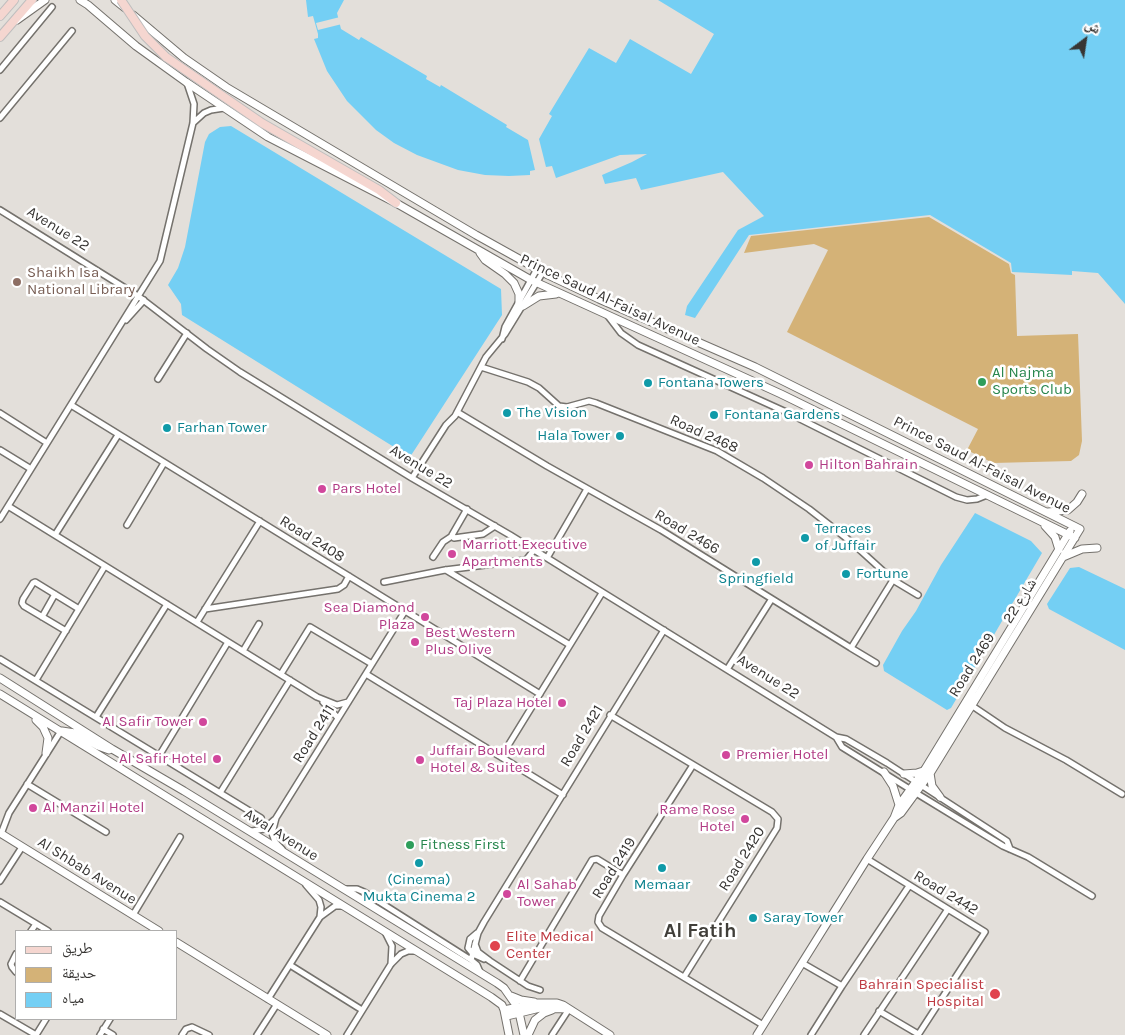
<!DOCTYPE html>
<html>
<head>
<meta charset="utf-8">
<style>
  body { margin:0 }
  #map { position:relative; width:1125px; height:1035px; overflow:hidden; background:#e3dfda; font-family:Karla,"Noto Naskh Arabic",sans-serif }
  canvas { display:block }
  .legend { position:absolute; left:15px; top:930px; width:162px; height:90px; box-sizing:border-box; background:#fff; border:1px solid #afaead; margin:0; padding:6px 9px; list-style:none; font-size:15px; color:#373533 }
  .legend li { display:flex; align-items:center; gap:10px; height:25px }
  .legend b { width:25px; border:1px solid #afaead }
  .north { position:absolute; left:1060px; top:15px; width:50px; height:50px; -webkit-text-stroke:4px #fff; paint-order:stroke; rotate:31deg; font-size:14px; font-weight:700; line-height:20px; text-align:center; color:#373533 }
  .north::after { content:''; display:block; margin:auto; width:18px; height:22px; background:#373533; clip-path:polygon(50% 0,100% 100%,50% 72%,0 100%) }
</style>
</head>
<body>
<div id="map">
<canvas width="1125" height="1035"></canvas>
<ul class="legend">
<li><b style="height:6px;background:#f5d6d0"></b>طريق</li>
<li><b style="height:14px;background:#d4b277"></b>حديقة</li>
<li><b style="height:14px;background:#74cff4"></b>مياه</li>
</ul>
<div class="north">ش</div>
</div>
<script>
const ctx = document.querySelector('canvas').getContext('2d');
ctx.lineJoin = 'round';
function paint(path, color) { ctx.fillStyle = color; ctx.fill(path, 'evenodd'); }
const shape = rows => new Path2D(rows.map(r => 'M' + r).join(''));
function strokePath(path, color, width, dash) { ctx.strokeStyle = color; ctx.lineWidth = width; ctx.lineCap = dash ? 'butt' : 'round'; ctx.setLineDash(dash || []); ctx.stroke(path); }
function drawText(font, color, halo, rows, align = 'center') {
  ctx.font = font + ' Karla,"Noto Naskh Arabic",sans-serif'; ctx.lineWidth = 5; ctx.setLineDash([]); ctx.textBaseline = 'middle'; ctx.strokeStyle = halo; ctx.fillStyle = color; for (const [text, x, y, turn = 0] of rows) {
    ctx.save(); ctx.translate(x, y); ctx.rotate((+turn || 0) * Math.PI / 180); ctx.textAlign = isNaN(turn) ? turn : align; if (halo) ctx.strokeText(text, 0, 0); ctx.fillText(text, 0, 0); ctx.restore();
  }
}
paint(shape([
  [929,217,1009,264,1011,273,1015,275,1017,336,1078,334,1082,441,1079,455,1071,461,993,463,967,450,978,429,787,332,828,250,814,244,744,253,751,236]
]), '#d4b277');
paint(shape([
  [306,0,344,0,337,13,341,29,359,40,361,37,427,76,426,79,440,87,441,85,507,125,506,127,528,140,535,170,530,171,530,175,509,176,485,175,458,170,417,155,394,143,376,130,347,101,327,71,314,39,318,38,318,34,313,16,308,17],
  [658,0,1125,0,1125,304,1098,273,1072,271,1072,275,1012,272,1011,263,930,215,749,235,695,318,685,315,687,306,738,230,764,216,723,172,641,190,636,178,605,184,602,175,632,162,647,154,620,155,556,178,552,166,546,167,539,139,552,116,549,114,589,48,616,63,630,39,691,74,714,34],
  [231,126,501,289,502,315,410,457,182,315,181,304,168,285,178,268,185,247,205,142,209,134,220,127],
  [975,513,1031,541,1042,553,951,708,947,710,884,671,883,665,902,631,916,611,941,565],
  [1079,567,1125,589,1125,650,1049,609,1047,604,1070,568]
]), '#74cff4');
paint(shape([
  [340,17,342,24,318,30,316,23]
]), '#e3dfda');
const street = shape([
  [0,70,52,7],
  [0,118,72,31],
  [193,123,204,113,211,110,224,108],
  [0,210,138,296,207,349,240,372,412,478,510,535,836,737,846,739,887,763,1004,839,1007,841,1010,849],
  [608,316,621,333,638,345,786,412,956,497,967,500,977,499,987,495],
  [126,320,144,300],
  [502,339,505,327,537,269],
  [481,367,528,382,539,388,559,406,567,407,589,401,596,403,717,451,763,478,809,509,850,541,893,580,918,595],
  [158,379,187,333],
  [71,405,540,694],
  [457,412,547,466,661,530,851,648,893,580],
  [0,413,47,443],
  [0,450,31,469],
  [412,478,446,425,455,416,486,357,505,334,543,272],
  [8,506,317,697,337,705,348,702],
  [467,509,452,535,454,538,483,534,495,526],
  [0,519,160,261,193,123,194,104,187,83],
  [127,525,164,463],
  [55,535,118,435],
  [433,557,443,542,452,536],
  [547,558,587,489],
  [446,570,570,645],
  [384,582,445,570,526,560,534,550],
  [205,609,338,589,344,585,349,576],
  [42,617,55,594],
  [197,622,260,521],
  [66,631,24,606,22,603,23,599,33,583,35,582,79,609],
  [851,648,876,663],
  [243,651,259,624],
  [0,659,261,818],
  [728,668,771,600],
  [281,674,310,627,372,664],
  [366,674,563,795],
  [36,680,105,566],
  [323,702,338,718],
  [971,705,1005,728,1066,760,1122,794],
  [610,715,772,812,778,819,777,828,684,977],
  [96,717,167,604],
  [836,737,842,747,916,793,1003,846,1028,857,1092,896],
  [159,756,228,642],
  [501,757,602,593],
  [693,765,623,875,599,916,598,922,602,928,763,1025],
  [27,784,106,832],
  [220,793,290,680],
  [252,831,264,829,274,820],
  [1,834,9,813,61,731],
  [282,849,275,842,272,833,276,818,405,611],
  [867,859,985,932,918,1035],
  [0,881,22,847],
  [306,885,319,900,321,907,320,917],
  [345,889,357,889,364,892,471,960,477,965,480,972],
  [0,902,48,931],
  [133,915,180,837],
  [31,931,36,924],
  [385,932,392,946,391,964],
  [477,933,470,939,468,948,473,954,484,959],
  [475,944,478,952,490,961,528,986,540,990],
  [16,954,11,964,12,967,16,972],
  [471,960,478,933,484,922,664,630],
  [802,963,842,986],
  [290,965,362,1010],
  [520,981,592,860,597,859,623,875],
  [268,999,320,917,335,906,343,906],
  [879,1011,918,1034],
  [0,1014,36,1035],
  [103,1029,113,1035],
  [36,1035,46,1019],
  [100,1035,110,1019],
  [182,1035,186,1029,192,1027,209,1035],
  [257,1035,277,1004],
  [347,1035,391,964,401,954,408,951,415,951],
  [552,1035,569,1009],
  [811,1035,842,986,909,886],
  [864,1035,948,909]
]);
const secondary = shape([
  [80,0,88,5,136,46,186,82,268,137,396,203,531,280,781,394,1075,538],
  [115,0,125,8],
  [133,15,184,58,226,87,476,235,548,275,599,299,755,367,1080,529,931,772,901,813,894,818,867,859,757,1035],
  [17,20,45,0],
  [480,253,485,260,505,274,514,283,519,294,519,302],
  [523,306,539,296,556,294],
  [1048,512,1068,510,1077,502,1082,494],
  [1045,526,1055,537,1059,550],
  [1063,557,1082,549,1097,548],
  [0,678,112,749,184,791,497,983,504,988,518,1008,524,1035],
  [0,694,491,997,502,1005,504,1010,509,1035],
  [36,720,43,727,48,738,46,753],
  [62,731,75,733,98,746,109,750],
  [884,772,893,786,899,805],
  [930,773,932,786,940,797],
  [904,774,917,773,923,771],
  [894,818,899,805,925,769,1070,531],
  [0,833,159,931],
  [176,942,327,1035],
  [511,996,521,1000,534,1002],
  [504,1010,537,1003,557,1003,563,1005,610,1035],
  [507,1016,540,1008,568,1009],
  [528,1035,535,1020,544,1013,552,1010]
]);
const primary = shape([
  [0,16,14,0],
  [0,37,32,0],
  [166,57,262,123,379,190,396,203]
]);
strokePath(street, '#75726d', 8);
strokePath(secondary, '#75726d', 9);
strokePath(primary, '#bfbebe', 10);
strokePath(street, '#fff', 5);
strokePath(secondary, '#fff', 7);
strokePath(primary, '#f5d6d0', 8);
const primaryBridge = shape([
  [121,0,145,36,166,57]
]);
strokePath(primaryBridge, '#bfbebe', 10, []);
strokePath(primaryBridge, '#f5d6d0', 8);
for (const [x, y, r, color] of [
  [17,282,5,"#8d6e63"],
  [982,382,5,"#2e9e5b"],
  [648,383,5,"#0f9aa8"],
  [507,413,5,"#0f9aa8"],
  [714,415,5,"#0f9aa8"],
  [167,428,5,"#0f9aa8"],
  [620,436,5,"#0f9aa8"],
  [809,465,5,"#d1479c"],
  [322,489,5,"#d1479c"],
  [805,538,5,"#0f9aa8"],
  [452,554,5,"#d1479c"],
  [756,562,5,"#0f9aa8"],
  [846,574,5,"#0f9aa8"],
  [425,617,5,"#d1479c"],
  [415,642,5,"#d1479c"],
  [562,703,5,"#d1479c"],
  [203,722,5,"#d1479c"],
  [726,755,5,"#d1479c"],
  [217,759,5,"#d1479c"],
  [420,760,5,"#d1479c"],
  [33,808,5,"#d1479c"],
  [745,819,5,"#d1479c"],
  [410,845,5,"#2e9e5b"],
  [419,863,5,"#0f9aa8"],
  [662,868,5,"#0f9aa8"],
  [507,894,5,"#d1479c"],
  [753,918,5,"#0f9aa8"],
  [495,946,6,"#e0444e"],
  [995,994,6,"#e0444e"]
]) { const dot = new Path2D(); dot.arc(x, y, r, 0, 2 * Math.PI); ctx.fillStyle = color; ctx.fill(dot); strokePath(dot, '#fff', 2); }
drawText('15px', '#373533', '#fff', [
  ["Avenue 22",58,229,32],
  ["Prince Saud Al-Faisal Avenue",610,300,25],
  ["Road 2468",704,434,24],
  ["Prince Saud Al-Faisal Avenue",982,465,27],
  ["Avenue 22",421,467,31],
  ["Road 2466",687,532,31],
  ["Road 2408",312,539,32],
  ["شارع 22",1020,601,-58],
  ["Road 2469",972,665,-58],
  ["Avenue 22",768,677,32],
  ["Road 2411",314,734,-58],
  ["Road 2421",582,736,-59],
  ["Awal Avenue",281,835,32],
  ["Road 2420",742,859,-58],
  ["Road 2419",614,868,-58],
  ["Al Shbab Avenue",87,871,32],
  ["Road 2442",946,893,31]
]);
drawText('15px', '#785e54', '#fff', [
  ["Shaikh Isa",27,273],
  ["National Library",27,290]
], 'left');
drawText('15px', '#27864d', '#fff', [
  ["Al Najma",992,373],
  ["Sports Club",992,390],
  ["Fitness First",420,845]
], 'left');
drawText('15px', '#0d838f', '#fff', [
  ["Fontana Towers",658,383],
  ["The Vision",517,413],
  ["Fontana Gardens",724,415],
  ["Farhan Tower",177,428],
  ["Hala Tower",610,436,"right"],
  ["Terraces",815,529],
  ["of Juffair",815,546],
  ["Fortune",856,574],
  ["Springfield",756,579,"center"],
  ["(Cinema)",419,880,"center"],
  ["Mukta Cinema 2",419,897,"center"],
  ["Memaar",662,885,"center"],
  ["Saray Tower",763,918]
], 'left');
drawText('15px', '#b23c85', '#fff', [
  ["Hilton Bahrain",819,465],
  ["Pars Hotel",332,489],
  ["Marriott Executive",462,545],
  ["Apartments",462,562],
  ["Sea Diamond",415,608,"right"],
  ["Plaza",415,625,"right"],
  ["Best Western",425,633],
  ["Plus Olive",425,650],
  ["Taj Plaza Hotel",552,703,"right"],
  ["Al Safir Tower",193,722,"right"],
  ["Juffair Boulevard",430,751],
  ["Hotel & Suites",430,768],
  ["Premier Hotel",736,755],
  ["Al Safir Hotel",207,759,"right"],
  ["Al Manzil Hotel",43,808],
  ["Rame Rose",735,810,"right"],
  ["Hotel",735,827,"right"],
  ["Al Sahab",517,885],
  ["Tower",517,902]
], 'left');
drawText('15px', '#be3a42', '#fff', [
  ["Elite Medical",506,937],
  ["Center",506,954],
  ["Bahrain Specialist",984,985,"right"],
  ["Hospital",984,1002,"right"]
], 'left');
drawText('bold 20px', '#403e39', '#fff', [
  ["Al Fatih",700,931]
]);
</script>
</body>
</html>
